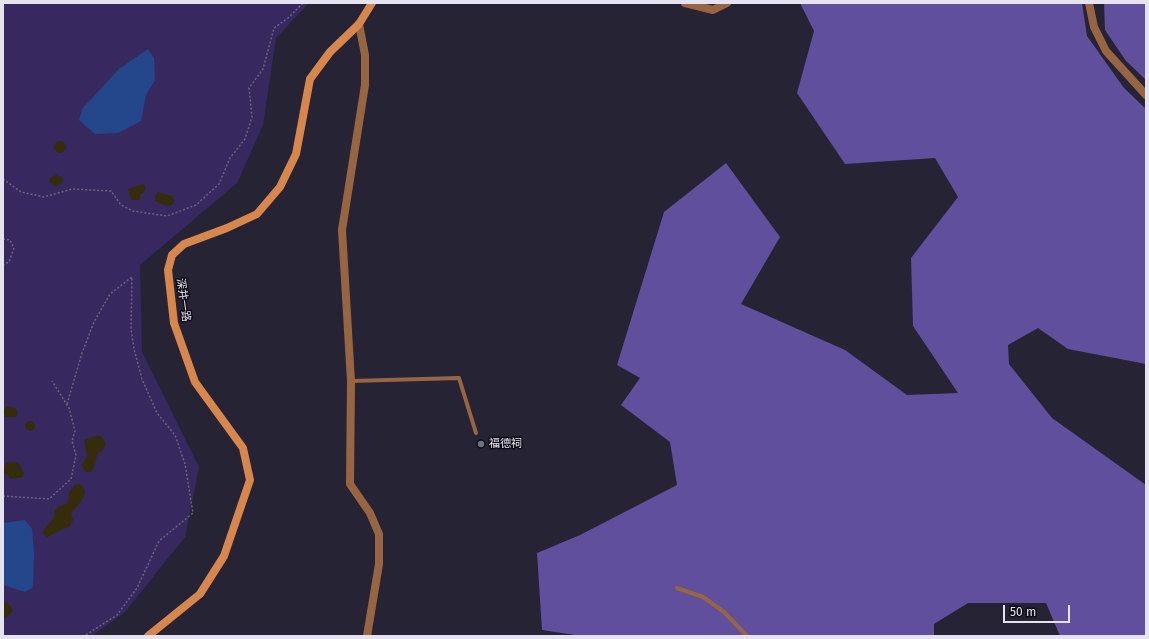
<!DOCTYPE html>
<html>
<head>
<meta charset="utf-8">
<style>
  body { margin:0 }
  #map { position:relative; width:1149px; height:639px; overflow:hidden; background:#262335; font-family:"Fira Sans",sans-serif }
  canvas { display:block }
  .frame { position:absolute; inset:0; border:4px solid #e5e3f0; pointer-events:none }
  .scale { position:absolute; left:1003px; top:605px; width:67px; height:18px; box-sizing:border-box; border:2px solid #e5e3f0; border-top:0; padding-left:5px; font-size:12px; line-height:14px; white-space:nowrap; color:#e5e3f0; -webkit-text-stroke:3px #0f0d15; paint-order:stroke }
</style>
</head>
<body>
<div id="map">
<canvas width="1149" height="639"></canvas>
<div class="frame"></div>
<div class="scale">50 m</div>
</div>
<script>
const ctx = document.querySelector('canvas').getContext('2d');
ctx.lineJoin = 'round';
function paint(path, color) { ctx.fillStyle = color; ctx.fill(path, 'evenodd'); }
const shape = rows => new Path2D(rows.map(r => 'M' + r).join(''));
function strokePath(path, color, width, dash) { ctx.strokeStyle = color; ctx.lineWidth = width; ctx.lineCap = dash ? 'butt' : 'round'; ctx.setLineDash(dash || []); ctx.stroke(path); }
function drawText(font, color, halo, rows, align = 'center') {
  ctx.font = font + ' "Fira Sans","Noto Sans TC",sans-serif'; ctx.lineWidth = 3; ctx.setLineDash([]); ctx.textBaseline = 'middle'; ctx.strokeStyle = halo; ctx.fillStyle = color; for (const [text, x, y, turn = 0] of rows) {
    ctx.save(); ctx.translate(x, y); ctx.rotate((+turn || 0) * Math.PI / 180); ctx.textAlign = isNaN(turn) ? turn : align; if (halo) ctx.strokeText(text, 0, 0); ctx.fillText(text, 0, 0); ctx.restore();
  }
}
paint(shape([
  [3,3,309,3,276,38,263,125,237,183,140,265,142,352,199,467,185,537,125,612,92,636,3,636]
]), '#372960');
paint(shape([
  [800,3,1082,3,1087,36,1124,88,1146,109,1146,364,1068,349,1038,328,1008,345,1009,364,1052,418,1146,485,1146,636,1060,636,1046,603,968,603,934,624,934,636,581,636,542,630,537,553,580,535,677,485,670,442,621,405,640,378,617,365,664,212,726,163,780,237,741,304,845,350,907,395,958,393,913,326,911,258,958,197,935,158,845,164,797,93,814,31],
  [1104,3,1146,3,1146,80,1126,61,1105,30]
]), '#604f9c');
paint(shape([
  '54 147a6 6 0 1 1 12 0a6 6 0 1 1-12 0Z',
  [56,175,62,177,64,181,56,187,49,182,51,177],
  [144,184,146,188,145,191,140,195,140,200,131,200,128,189],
  [158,192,172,196,175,200,172,205,167,206,155,201,155,196],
  [7,407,15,408,18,412,16,417,5,417,3,410],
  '25 426a5 5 0 1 1 10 0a5 5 0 1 1-10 0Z',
  [98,435,102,437,106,444,103,450,97,454,95,465,91,472,86,472,81,465,87,457,84,440],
  [10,462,18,463,24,473,23,477,10,479,7,474,3,474,5,464],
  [81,484,85,491,84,497,71,514,73,520,70,526,47,537,43,534,44,529,54,518,54,512,58,507,68,503,69,492,75,485],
  [3,602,8,603,13,610,10,615,3,619]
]), '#352c0b');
paint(shape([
  [148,49,154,58,155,80,146,95,141,121,118,133,95,134,79,120,83,108,119,69],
  [25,520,32,529,34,554,33,587,25,592,3,585,3,523]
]), '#24468b');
strokePath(shape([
  [3,179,21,192,44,197,72,189,111,191,121,205,133,211,167,216,196,205,219,184,230,158,245,139,252,117,249,88,263,69,274,28,288,18,303,3],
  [3,239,10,240,14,248,9,262,3,265],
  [67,404,82,353,94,322,110,294,132,277,131,329,134,349,142,379,157,413,175,435,185,464,193,513,159,541,137,588,117,615,84,636],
  [3,496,49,499,71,479,76,455,72,441,75,431,69,408,52,381]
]), '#686676', 1.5, [2, 2]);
strokePath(shape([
  [351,381,459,378,476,433],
  [677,588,703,597,724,612,747,636]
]), '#976542', 4);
strokePath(shape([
  [685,3,713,10,727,3],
  [1089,3,1094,27,1106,51,1146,95],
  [359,24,365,55,365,85,342,230,351,381,350,484,370,513,379,534,379,564,367,636]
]), '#976542', 8);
strokePath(shape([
  [148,636,200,594,224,556,250,480,243,448,195,382,174,323,168,270,172,255,184,244,227,228,257,214,280,187,296,154,310,79,330,52,359,24,372,3]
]), '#d7874d', 8);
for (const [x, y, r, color] of [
  [481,444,4,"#6b7280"]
]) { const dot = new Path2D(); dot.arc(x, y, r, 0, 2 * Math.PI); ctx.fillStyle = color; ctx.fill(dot); strokePath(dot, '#0f0d15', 1.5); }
drawText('11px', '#e5e3f0', '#0f0d15', [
  ["深井一路",183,300,82]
]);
drawText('11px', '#e5e3f0', '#0f0d15', [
  ["福德祠",489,444]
], 'left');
</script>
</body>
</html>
